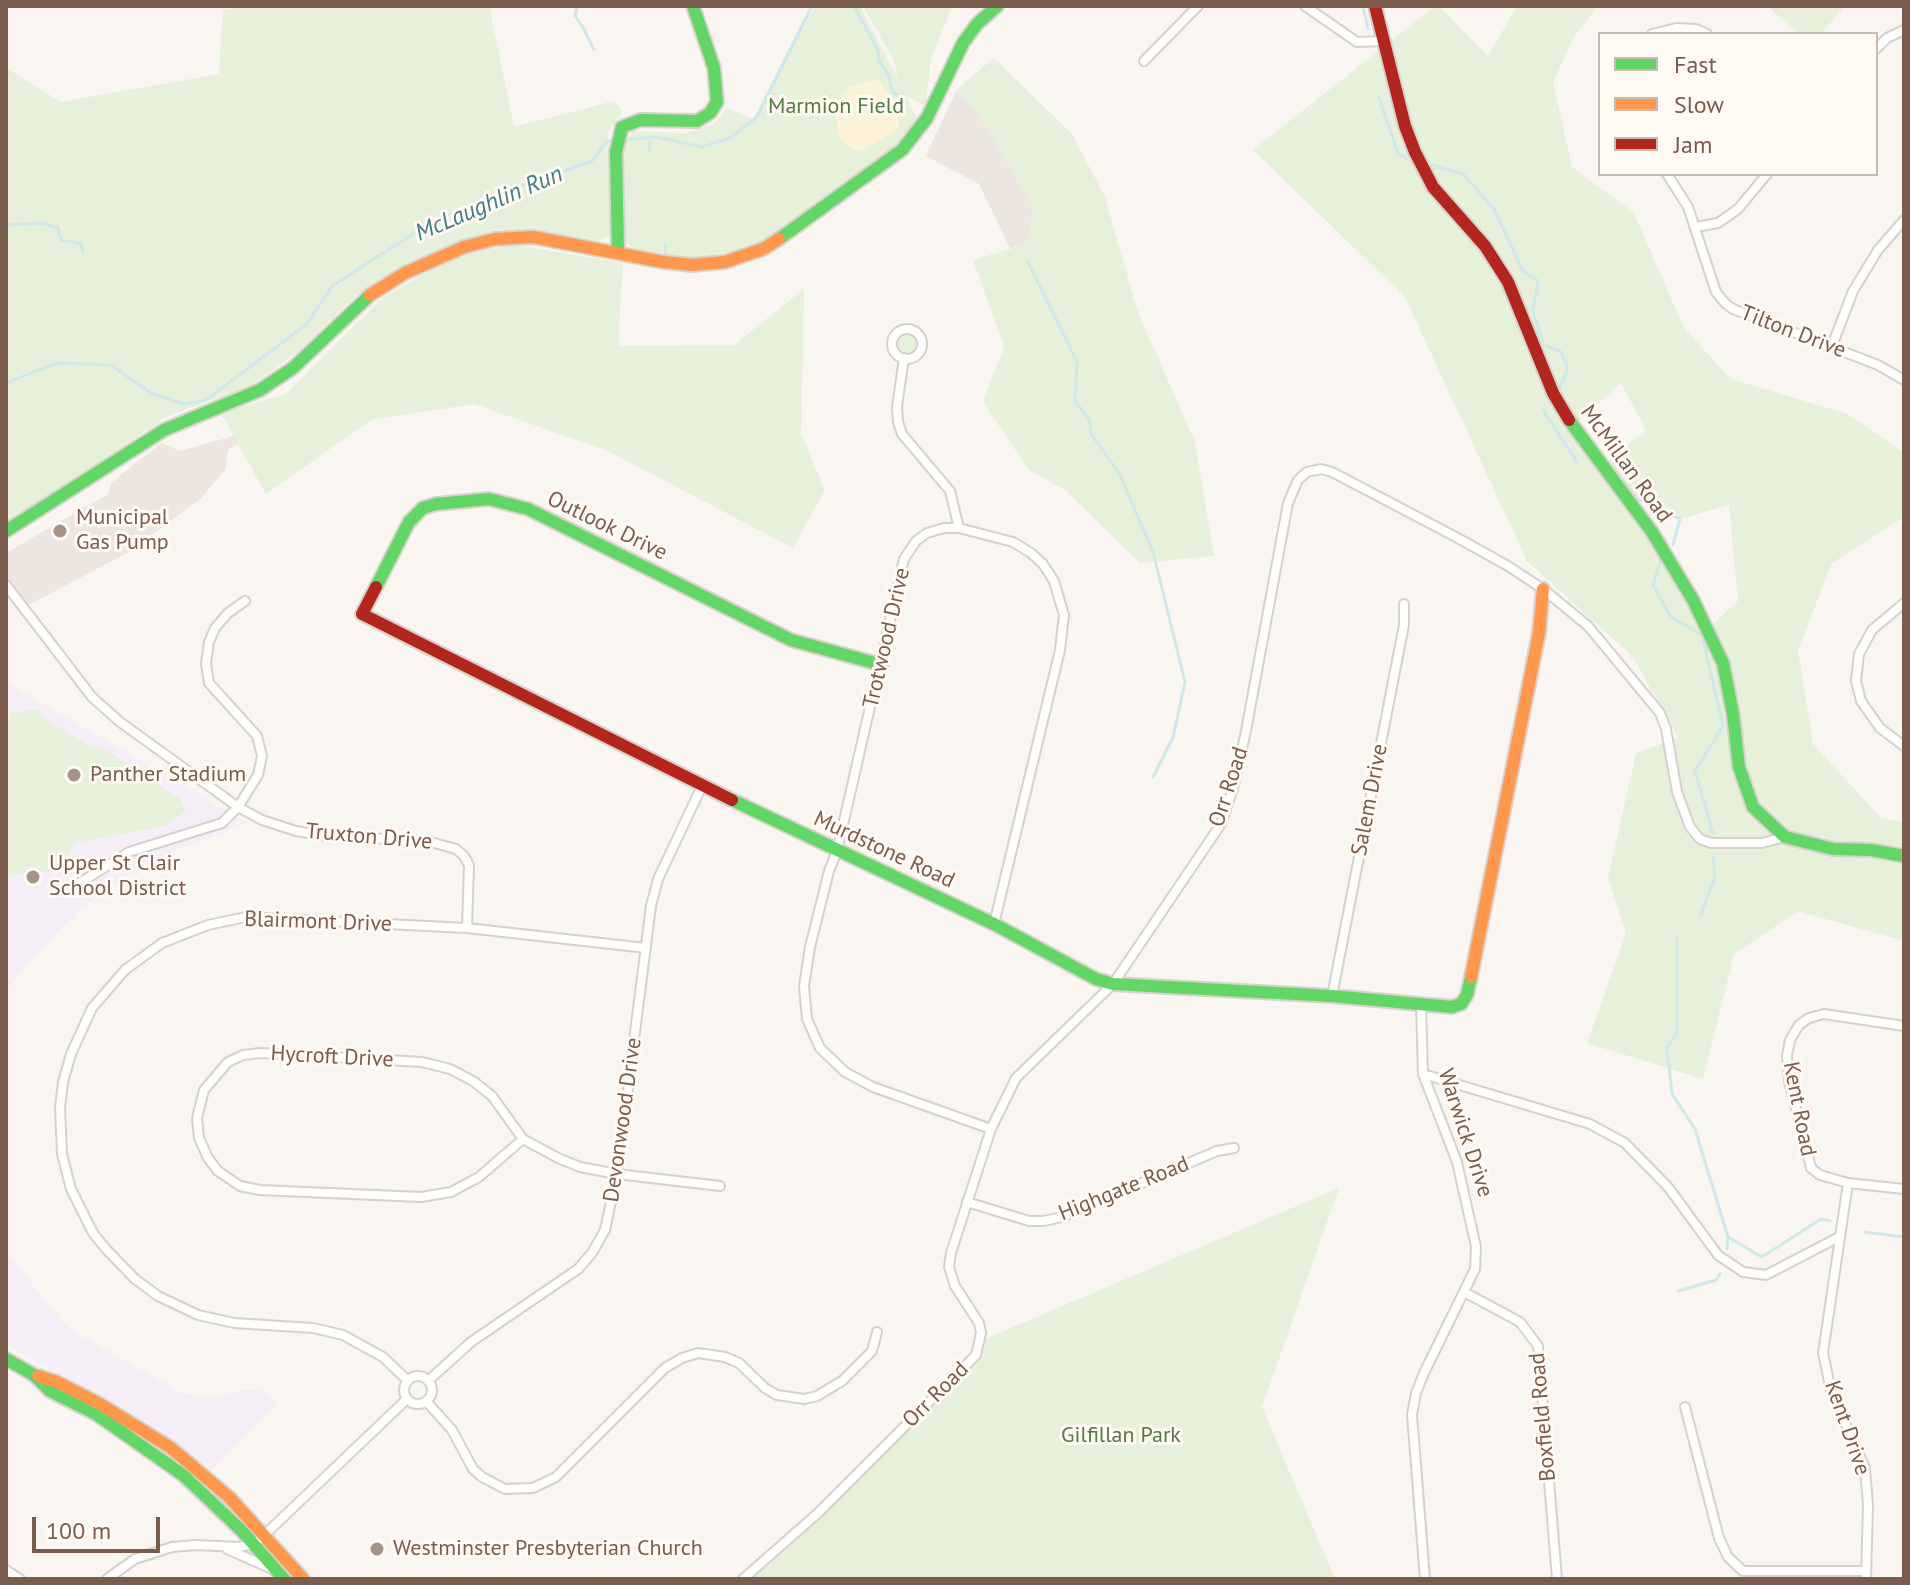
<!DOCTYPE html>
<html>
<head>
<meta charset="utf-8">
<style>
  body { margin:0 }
  #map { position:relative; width:1910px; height:1585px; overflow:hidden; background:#f9f5f0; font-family:"PT Sans",sans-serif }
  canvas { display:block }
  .frame { position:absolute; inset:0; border:8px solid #7a5c4d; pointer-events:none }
  .legend { position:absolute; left:1598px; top:32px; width:280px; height:144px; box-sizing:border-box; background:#fffaf3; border:2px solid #cabbb1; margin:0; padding:10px 14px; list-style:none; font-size:24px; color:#7a5c4d }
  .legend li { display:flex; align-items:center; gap:16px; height:40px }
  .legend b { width:40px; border:2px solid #cabbb1 }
  .scale { position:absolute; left:32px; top:1517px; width:128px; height:36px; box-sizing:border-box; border:4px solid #7a5c4d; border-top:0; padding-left:10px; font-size:24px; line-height:28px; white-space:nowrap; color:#7a5c4d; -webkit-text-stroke:6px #fffaf3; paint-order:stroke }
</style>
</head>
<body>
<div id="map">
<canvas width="1910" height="1585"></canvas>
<div class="frame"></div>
<ul class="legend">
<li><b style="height:10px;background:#63d668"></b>Fast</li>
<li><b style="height:10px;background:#ff974d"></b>Slow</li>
<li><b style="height:10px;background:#b3261e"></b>Jam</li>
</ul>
<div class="scale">100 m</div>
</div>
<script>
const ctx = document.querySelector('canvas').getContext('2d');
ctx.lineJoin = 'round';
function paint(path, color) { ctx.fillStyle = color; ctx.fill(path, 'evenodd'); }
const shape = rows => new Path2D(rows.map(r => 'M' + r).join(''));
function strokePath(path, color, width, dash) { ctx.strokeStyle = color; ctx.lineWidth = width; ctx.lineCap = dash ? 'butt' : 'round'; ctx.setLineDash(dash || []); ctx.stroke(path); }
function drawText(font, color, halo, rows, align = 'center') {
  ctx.font = font + ' "PT Sans",sans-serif'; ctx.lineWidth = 6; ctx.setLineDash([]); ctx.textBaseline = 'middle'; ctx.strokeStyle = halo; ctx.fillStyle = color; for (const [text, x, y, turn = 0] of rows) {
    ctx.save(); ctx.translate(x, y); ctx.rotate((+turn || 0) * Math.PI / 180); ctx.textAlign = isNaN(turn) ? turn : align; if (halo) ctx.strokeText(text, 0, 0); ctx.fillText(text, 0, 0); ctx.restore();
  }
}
paint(shape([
  [957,89,985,124,1034,208,1027,244,1010,248,979,184,926,156],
  [237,435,241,442,228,450,225,470,200,499,131,551,27,606,6,579,6,553,108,494,111,483,161,443,180,451]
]), '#ede5e0');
paint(shape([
  [6,682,248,823,148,861,81,907,33,958,6,991],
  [6,1249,59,1319,73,1331,180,1392,208,1398,245,1390,265,1389,276,1406,212,1470,132,1413,6,1344]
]), '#f6eef6');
paint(shape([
  [243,6,489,6,514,127,614,101,623,112,608,132,611,236,594,242,536,231,497,230,433,252,358,294,298,351,249,387,168,416,6,524,6,68,61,102,219,74,223,10],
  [815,6,860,6,898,79,894,61,863,6,955,6,950,12,931,59,925,106,905,95,918,120,900,143,794,221,742,253,697,259,636,251,623,240,619,155,633,131,686,133,713,124,727,108,753,119],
  [1435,6,1439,6,1488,56,1517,6,1598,6,1573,38,1553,83,1572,167,1634,213,1684,328,1731,379,1848,414,1904,453,1904,517,1832,563,1798,650,1813,744,1881,818,1904,823,1904,941,1798,911,1734,954,1703,1079,1587,1043,1626,933,1608,878,1636,753,1678,738,1633,657,1527,561,1405,297,1253,150],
  [1621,383,1646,430,1607,462,1639,500,1680,519,1729,505,1738,601,1702,634,1677,574,1572,427],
  [1767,6,1846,6,1820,34,1800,34],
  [994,58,1072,134,1105,197,1138,312,1195,442,1214,556,1140,563,1066,491,1028,469,983,402,1004,347,973,260,1027,244,1034,208,985,124,957,89],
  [510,244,623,263,618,346,734,345,804,289,801,434,825,490,793,548,606,450,474,404,371,420,266,494,221,413,286,394,382,298,449,260],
  '897 343a10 10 0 1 1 20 0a10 10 0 1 1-20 0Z',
  [38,709,42,717,85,743,108,751,181,800,186,811,165,826,74,843,64,869,6,876,6,720,11,719,10,713],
  [1339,1188,1262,1407,1335,1579,752,1579,980,1360,985,1339]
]), '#e7f0db');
paint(shape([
  [873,80,881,81,900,122,896,131,858,152,845,144,839,135,835,114,837,103,849,87]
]), '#fbf2d9');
strokePath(shape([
  [577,6,575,16,584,29,594,50],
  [854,6,878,50,879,60,889,77,892,91,903,100],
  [1363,6,1368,28],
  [1379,98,1398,153,1407,159],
  [622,140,657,137,702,147,730,138,756,118,812,6],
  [649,151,650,139],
  [1424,163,1463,174,1494,209,1523,271,1538,281,1533,311,1544,345,1561,352,1568,368,1560,388],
  [6,225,41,223,58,228,61,240,81,244,83,252],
  [665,257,665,245],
  [1028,262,1077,362,1075,401,1090,421,1091,434,1119,473,1153,552,1185,682,1173,737,1153,777],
  [6,383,57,363,111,365,152,394,185,404,206,400,307,324,332,286,427,225,480,201,592,161,607,141,614,141],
  [1543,410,1577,462],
  [1607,462,1639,500,1680,519,1673,545],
  [1661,560,1653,585,1670,616,1702,635,1723,726,1695,771,1713,833],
  [1700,916,1715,877,1713,856],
  [1677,938,1677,1033,1667,1048,1672,1094,1695,1129,1728,1237,1762,1257,1821,1219,1830,1221],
  [1865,1232,1904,1237],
  [1727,1248,1728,1237],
  [1679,1291,1716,1280,1720,1274]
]), '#d0e8ea', 3);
const street = shape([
  [1305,6,1357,42,1383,41],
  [1652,34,1677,28,1696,29,1707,34],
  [1876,49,1887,38,1904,30],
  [1144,61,1198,6],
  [1667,174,1688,207,1716,292,1725,303,1733,309,1878,365,1904,380],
  [1696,227,1718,223,1738,209,1767,174],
  '892 344a15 15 0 1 1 30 0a15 15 0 1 1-30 0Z',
  [1832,346,1853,291,1878,250,1904,220],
  [904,358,897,407,898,422,902,434,950,491,959,528],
  [6,585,92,697,120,722,238,807,262,820,296,831,325,836,427,841,456,849,464,856,469,865,467,928],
  [1904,603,1872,630,1859,654,1856,681,1861,701,1880,728,1904,746],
  [78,884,129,852,222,823,238,807,258,775,262,756,257,736,209,683,206,664,209,642,215,628,228,613,245,601],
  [1332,996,1404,625,1404,604],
  [1421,1005,1423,1074,1457,1162,1476,1247,1475,1269,1424,1373,1416,1393,1412,1415,1425,1579],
  [1904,1026,1824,1014,1809,1018,1799,1025,1790,1040,1787,1056,1789,1081,1811,1168,1820,1175,1848,1183,1904,1189],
  [261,1053,422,1062,450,1069,473,1081,492,1096,523,1139,479,1177,451,1192,421,1197,260,1190,240,1186,218,1171,208,1158,199,1138,197,1118,204,1090,228,1062,243,1055,261,1053],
  [1423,1074,1590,1124,1625,1143,1668,1187,1718,1255,1743,1272,1766,1275,1839,1237],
  [991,1129,873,1087,845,1072,820,1048,807,1019,804,986,810,947,829,871,837,851,904,559,916,541,927,533,944,528,959,528,1013,542,1031,553,1043,564,1054,581,1064,615,1060,650,994,924],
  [523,1139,558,1158,580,1167,617,1174,720,1186],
  [1848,1183,1823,1353,1831,1391,1865,1468,1868,1505,1866,1579],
  [967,1202,1029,1221,1044,1221,1062,1217,1217,1151,1234,1148],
  [1466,1293,1520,1322,1538,1346,1557,1579],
  '404 1390a14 14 0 1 1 28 0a14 14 0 1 1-28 0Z',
  [408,1381,383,1357,343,1335,313,1328,234,1323,198,1315,158,1296,135,1279,106,1249,93,1233,71,1189,62,1154,60,1108,63,1082,71,1054,92,1008,125,970,162,943,208,925,246,917,467,928,646,948],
  [428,1381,471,1342,578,1269,592,1253,605,1230,617,1174,651,906,658,879,702,786],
  [426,1401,452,1430,473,1469,482,1477,505,1489,533,1488,556,1477,665,1368,682,1358,698,1353,725,1357,739,1363,765,1388,777,1395,804,1399,817,1396,842,1381,872,1351,877,1332],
  [1685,1407,1719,1538,1728,1557,1743,1571,1866,1571],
  [227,1549,270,1568],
  [6,1570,20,1579],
  [107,1579,135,1559,172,1547,196,1545,238,1547,255,1544,407,1399],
  [743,1579,818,1513,976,1355,981,1333,979,1323,955,1286,949,1267,951,1253,991,1129,1016,1078,1113,984,1221,824,1234,785,1246,731,1288,503,1298,480,1307,472,1321,469,1332,472,1454,536,1508,566,1543,589,1588,626,1660,713,1666,729,1677,792,1690,827,1700,839,1711,843,1762,843,1785,837]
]);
const fast = shape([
  [779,239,902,150,927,118,963,43,977,24,997,6],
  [618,252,616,152,622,127,640,120,697,121,710,113,717,102,714,68,693,6],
  [1569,420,1652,532,1693,600,1723,663,1733,714,1739,767,1753,807,1785,837,1833,849,1871,850,1904,856],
  [6,531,164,430,260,390,293,368,370,295],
  [376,587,409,522,423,508,436,504,489,499,528,509,791,640,882,665],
  [732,800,994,924,1096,979,1113,984,1332,996,1452,1007,1461,1004,1467,995,1471,977],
  [6,1359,34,1375,50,1391,96,1414,183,1475,242,1531,284,1579]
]);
const slow = shape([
  [370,295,405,273,464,247,495,239,533,237,663,262,693,265,725,262,763,249,779,239],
  [1471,977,1539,633,1543,589],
  [38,1376,57,1382,100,1404,171,1448,230,1498,303,1579]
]);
const jam = shape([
  [1375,6,1405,126,1415,152,1433,187,1485,246,1508,282,1553,393,1569,420],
  [376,587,362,614,732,800]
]);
strokePath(street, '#d7d1cb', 12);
strokePath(fast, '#d9d2cb', 16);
strokePath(slow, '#d9d2cb', 16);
strokePath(jam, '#d9d2cb', 16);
strokePath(street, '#fefefd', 8);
strokePath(fast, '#63d668', 12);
strokePath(slow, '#ff974d', 12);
strokePath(jam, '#b3261e', 12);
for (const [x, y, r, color] of [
  [60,531,8,"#a69286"],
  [74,775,8,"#a69286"],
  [33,877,8,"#a69286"],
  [377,1549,8,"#a69286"]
]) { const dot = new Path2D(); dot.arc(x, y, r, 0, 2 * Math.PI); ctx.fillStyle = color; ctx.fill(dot); strokePath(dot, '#fffaf3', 3); }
drawText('22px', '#537a41', '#fffaf3', [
  ["Marmion Field",836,107],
  ["Gilfillan Park",1121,1436]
]);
drawText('22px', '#7a5c4d', '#fffaf3', [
  ["Tilton Drive",1793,332,21],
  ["McMillan Road",1626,464,54],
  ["Outlook Drive",607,526,26],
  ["Trotwood Drive",887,638,-77],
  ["Orr Road",1229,787,-72],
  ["Salem Drive",1370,800,-79],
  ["Truxton Drive",369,837,5],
  ["Murdstone Road",884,850,25],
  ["Blairmont Drive",318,922,2],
  ["Hycroft Drive",332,1057,3],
  ["Kent Road",1799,1109,79],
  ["Devonwood Drive",623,1120,-82],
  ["Warwick Drive",1465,1133,72],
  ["Highgate Road",1124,1189,-22],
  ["Orr Road",936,1395,-45],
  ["Boxfield Road",1543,1417,-95],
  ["Kent Drive",1847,1428,71]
]);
drawText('22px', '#7a5c4d', '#fffaf3', [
  ["Municipal",76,518],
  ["Gas Pump",76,543],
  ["Panther Stadium",90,775],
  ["Upper St Clair",49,864],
  ["School District",49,889],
  ["Westminster Presbyterian Church",393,1549]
], 'left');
drawText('italic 24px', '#437c86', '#fffaf3', [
  ["McLaughlin Run",489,204,-23]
]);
</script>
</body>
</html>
